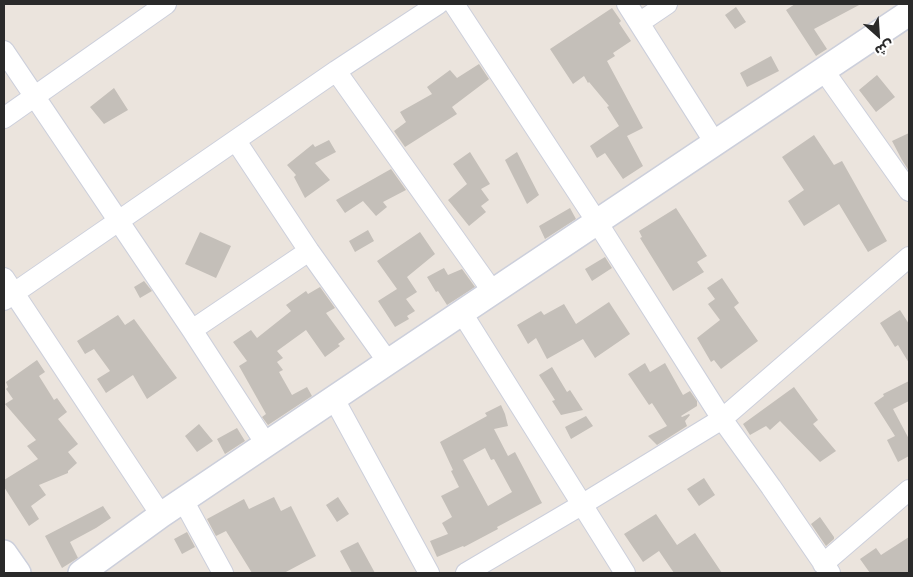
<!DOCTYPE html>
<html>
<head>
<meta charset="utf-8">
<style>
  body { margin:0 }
  #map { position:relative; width:913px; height:577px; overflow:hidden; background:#ebe4dd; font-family:"Open Sans","Noto Sans Arabic",sans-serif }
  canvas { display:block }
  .frame { position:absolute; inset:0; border:5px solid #2a2a2a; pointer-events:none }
  .north { position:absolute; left:853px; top:10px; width:50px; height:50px; -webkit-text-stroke:4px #fff; paint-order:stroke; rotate:154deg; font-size:14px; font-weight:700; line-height:20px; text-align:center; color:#2a2a2a }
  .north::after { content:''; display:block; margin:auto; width:18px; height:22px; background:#2a2a2a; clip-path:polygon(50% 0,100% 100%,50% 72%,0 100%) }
</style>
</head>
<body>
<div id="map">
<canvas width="913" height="577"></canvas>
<div class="frame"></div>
<div class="north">ش</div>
</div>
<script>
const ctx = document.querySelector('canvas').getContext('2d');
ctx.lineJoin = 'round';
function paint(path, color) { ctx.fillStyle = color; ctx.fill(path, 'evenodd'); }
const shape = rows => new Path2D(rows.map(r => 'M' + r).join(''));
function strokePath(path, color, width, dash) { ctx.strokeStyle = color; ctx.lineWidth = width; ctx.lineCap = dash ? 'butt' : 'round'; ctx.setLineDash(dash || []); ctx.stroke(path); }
paint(shape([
  [795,4,861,4,814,29,827,49,816,56,786,10],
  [736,7,746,22,735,29,725,15],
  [612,8,621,21,619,23,631,41,613,53,615,56,607,61,643,128,627,136,643,166,623,179,605,153,597,158,590,146,619,126,607,107,609,106,589,82,588,83,584,76,573,84,550,49],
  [771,56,779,71,747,87,740,73],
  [479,64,489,79,452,107,457,114,405,147,394,131,406,122,400,112,432,94,427,87,450,70,457,78],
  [877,75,895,97,876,112,859,90],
  [114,88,128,110,104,124,90,107],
  [909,133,909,171,902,160,892,141],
  [814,135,834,165,842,161,887,241,868,252,839,204,804,226,788,201,804,190,782,157],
  [329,140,336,152,315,163,330,180,305,198,294,177,296,175,287,165,313,144,315,147],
  [470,152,490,184,481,189,489,200,481,206,486,212,469,226,448,200,467,184,453,164],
  [517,152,539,195,527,204,505,160],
  [391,169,406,190,383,202,387,207,376,216,363,201,345,213,336,200],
  [570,208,576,219,545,239,539,226],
  [676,208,707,256,697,262,704,272,673,291,640,238,642,237,639,231],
  [368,230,374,241,355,252,349,241],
  [200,232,231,246,216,278,185,264],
  [420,232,435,254,407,277,417,292,406,299,415,311,407,316,409,319,395,327,378,301,397,289,377,261],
  [605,257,612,268,592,281,585,269],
  [444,268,448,275,462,269,475,287,447,305,438,291,436,292,427,277],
  [722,278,739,303,734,307,758,341,721,369,714,360,711,362,697,338,720,320,708,304,715,299,707,288],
  [144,281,152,291,140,298,134,287],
  [320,287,335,308,326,313,345,339,338,344,340,346,325,357,306,330,277,351,283,358,277,362,283,370,279,372,292,395,307,387,312,396,268,425,262,417,266,414,239,366,247,361,233,342,251,330,257,338,291,311,286,305,306,291,308,294],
  [609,302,630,334,595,358,583,339,547,359,536,338,528,344,517,325,541,311,544,315,564,304,576,324],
  [900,310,909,324,909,363,898,345,895,347,880,323],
  [118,315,125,325,134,319,177,378,147,399,133,375,106,393,97,379,110,371,94,349,85,354,77,341],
  [37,360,45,372,39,376,54,400,57,398,67,412,58,419,78,444,68,452,77,463,68,471,68,473,39,485,46,495,31,506,39,519,29,526,4,487,4,480,38,459,27,446,36,440,5,404,13,399,6,389,8,387,6,382],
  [645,363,650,372,665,363,683,395,690,391,697,401,697,406,681,416,682,417,689,414,690,415,685,421,687,426,657,445,648,436,667,426,652,403,649,405,628,374],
  [552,367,567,392,570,390,583,410,561,415,552,401,555,400,539,375],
  [909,381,909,401,893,409,909,439,909,456,898,462,887,440,895,436,874,403,884,396,883,394],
  [794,387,818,420,813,424,836,451,820,462,780,421,770,430,766,426,750,435,743,424],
  [501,405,505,414,508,426,494,429,508,456,515,452,542,503,497,527,498,529,464,547,463,546,437,557,430,541,448,534,442,523,452,517,441,496,459,487,451,471,453,470,440,442,487,416,485,413],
  [485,448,491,460,494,459,512,492,488,506,463,460],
  [586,416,593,426,571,439,565,427],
  [199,424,213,441,197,452,185,436],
  [237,428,245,441,225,454,217,439],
  [704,478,715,495,699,506,687,489],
  [274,497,281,511,291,506,316,556,284,573,252,573,226,531,216,536,207,519,244,499,249,509],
  [338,497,349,514,337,522,326,505],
  [103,506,111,518,96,528,70,542,78,558,62,568,45,536],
  [656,514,677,545,695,533,722,573,674,573,659,551,643,562,624,534],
  [820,517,834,537,834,539,826,546,811,524],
  [187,532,195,547,182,554,174,539],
  [909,537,909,573,870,573,860,559,876,548,881,555],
  [358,542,375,573,352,573,340,551]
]), '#c4bfb9');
const minor = shape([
  [454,4,597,222,722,419,771,487,830,573],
  [627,4,715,143],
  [639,23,667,4],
  [4,51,192,330,266,444],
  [336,71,493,292],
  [824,71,909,191],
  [4,118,166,4],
  [236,141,309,251,388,362],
  [4,278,161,515],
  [4,300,336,71,438,4],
  [462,313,625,573],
  [192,330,309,251],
  [334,399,429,573],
  [183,500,223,573],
  [823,564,909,490],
  [466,573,583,504,722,419,909,257]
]);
const tertiary = shape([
  [4,553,18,573],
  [81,573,161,515,388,362,909,13]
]);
strokePath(minor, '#cccfdb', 22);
strokePath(tertiary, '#cccfdb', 28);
strokePath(minor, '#fff', 20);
strokePath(tertiary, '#fff', 25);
</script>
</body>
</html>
